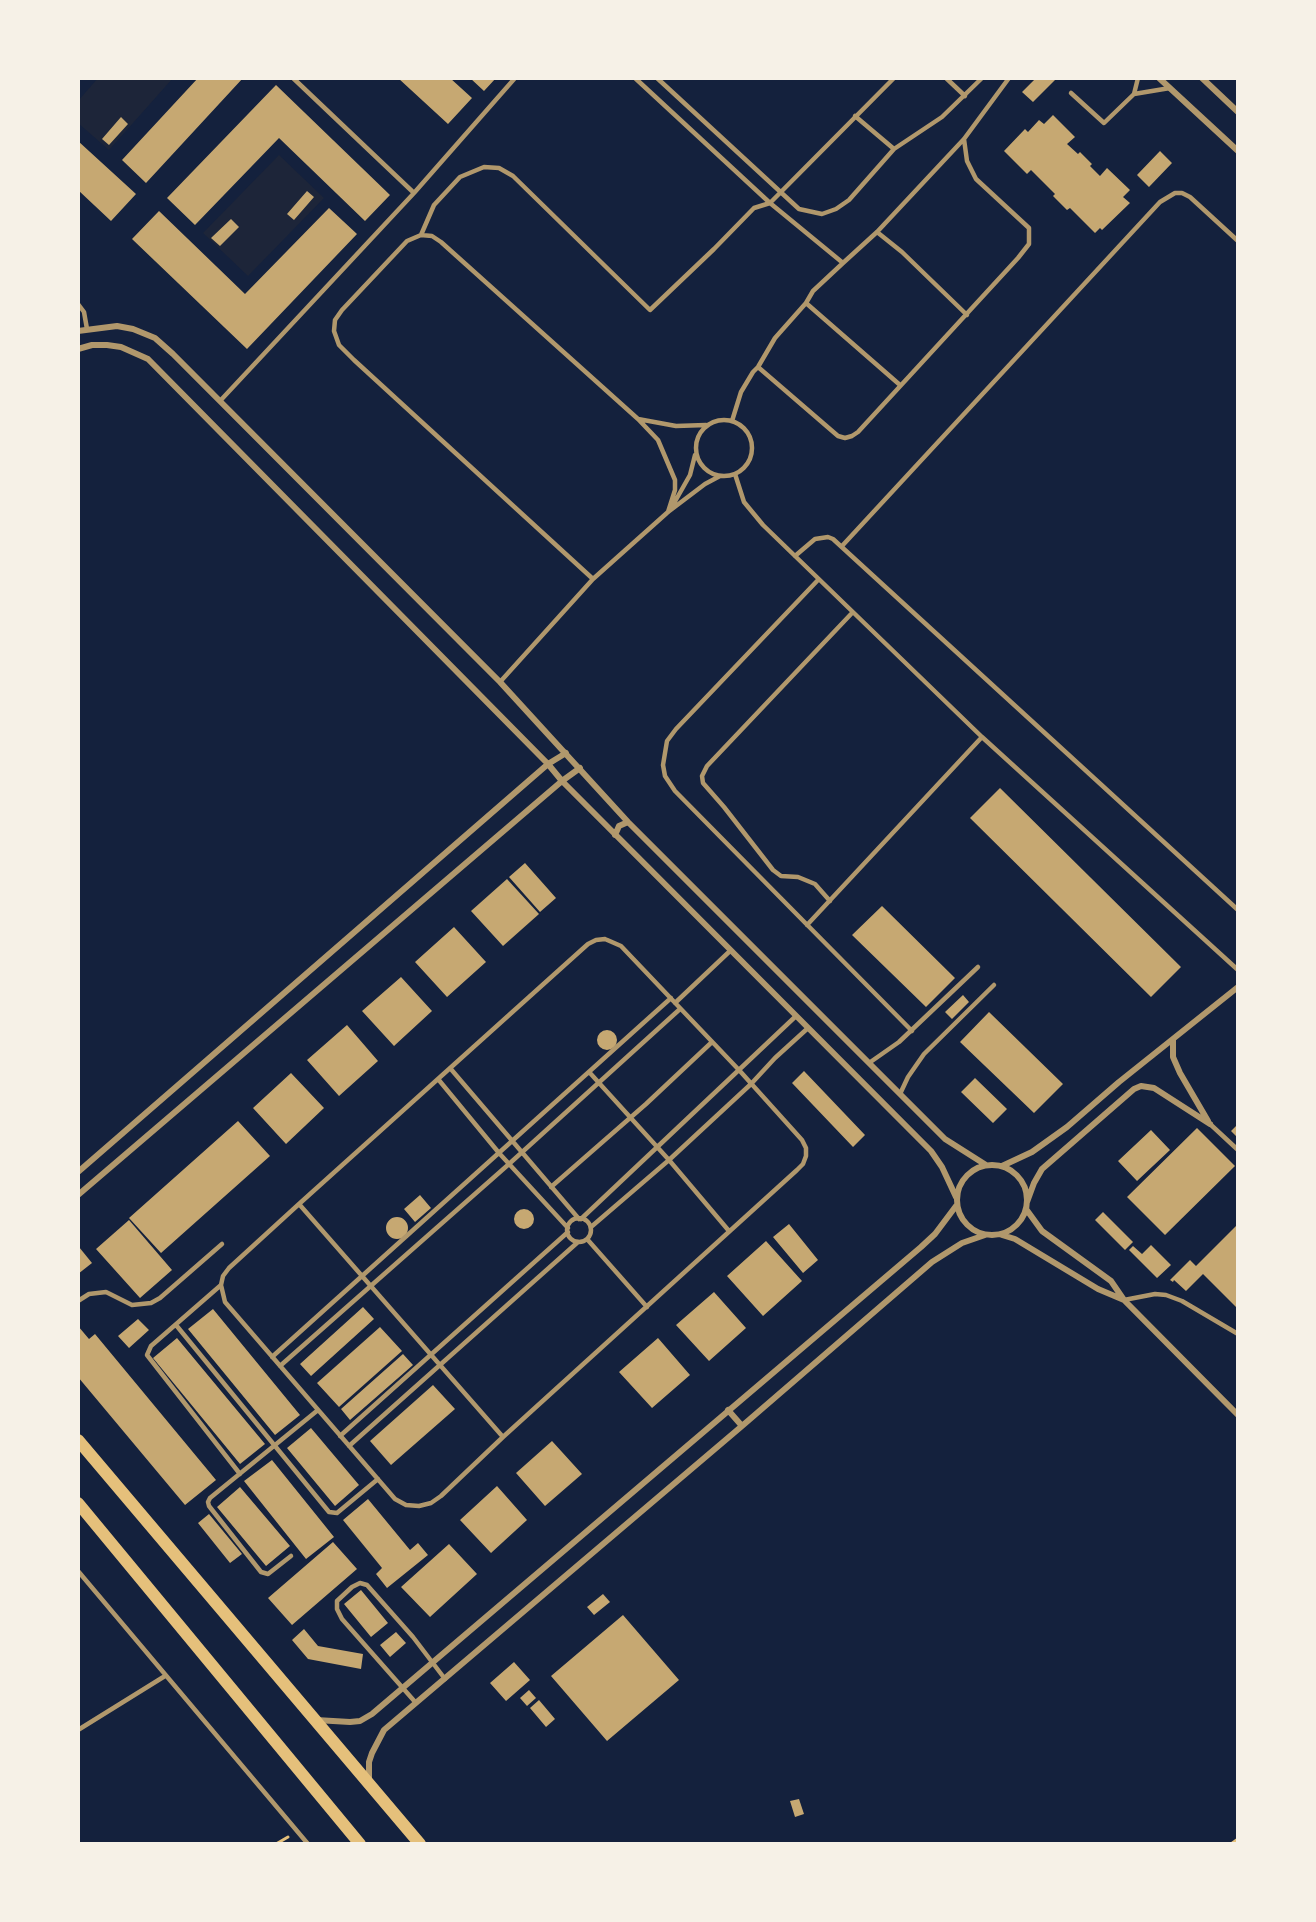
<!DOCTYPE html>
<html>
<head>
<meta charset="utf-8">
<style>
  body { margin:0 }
  #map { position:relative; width:1316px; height:1922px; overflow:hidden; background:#14213d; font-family:"Source Sans 3",sans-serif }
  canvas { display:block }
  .frame { position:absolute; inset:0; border:80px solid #f6f1e7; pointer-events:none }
</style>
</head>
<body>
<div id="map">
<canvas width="1316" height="1922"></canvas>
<div class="frame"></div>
</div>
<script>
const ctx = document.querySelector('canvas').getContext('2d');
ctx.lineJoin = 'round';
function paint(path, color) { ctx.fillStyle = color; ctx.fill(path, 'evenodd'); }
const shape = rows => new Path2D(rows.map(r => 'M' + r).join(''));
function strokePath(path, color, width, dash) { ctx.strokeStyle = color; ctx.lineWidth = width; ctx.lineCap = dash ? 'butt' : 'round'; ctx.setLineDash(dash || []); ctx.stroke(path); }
paint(shape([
  [98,78,173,78,109,150,78,123,78,101],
  [279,155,324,198,248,276,203,233]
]), '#1d2539');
paint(shape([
  [198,78,243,78,146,183,122,160],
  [398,78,450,78,472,98,448,124],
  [470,78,496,78,484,91],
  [1036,78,1057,78,1033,102,1022,92],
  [276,85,390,195,365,221,279,138,195,225,167,198],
  [1053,115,1075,137,1067,144,1078,154,1080,152,1092,164,1090,166,1100,176,1107,168,1130,190,1123,197,1130,203,1102,230,1100,228,1095,233,1070,208,1067,210,1053,196,1055,194,1031,170,1027,174,1004,151,1025,129,1028,132,1039,120,1044,124],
  [121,117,128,124,109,145,102,139],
  [78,141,136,194,111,221,78,190],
  [1160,151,1172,163,1149,187,1137,175],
  [307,191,314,197,294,220,287,214],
  [329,208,357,234,247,349,132,239,159,211,245,294],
  [231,219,239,227,220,246,211,238],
  [1000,788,1181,967,1151,997,970,818],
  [525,863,556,898,540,912,509,877],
  [507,879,539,914,503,946,471,911],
  [882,906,955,978,926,1007,852,935],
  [454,927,486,962,447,997,415,962],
  [401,977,432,1011,394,1046,362,1011],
  [963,995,969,1002,952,1019,945,1012],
  [989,1012,1063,1084,1034,1113,960,1042],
  [347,1025,378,1061,339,1096,307,1060],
  '597 1040a10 10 0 1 1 20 0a10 10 0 1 1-20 0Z',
  [804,1071,865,1135,853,1147,792,1083],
  [291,1073,324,1108,286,1144,253,1108],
  [975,1078,1007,1109,993,1123,961,1092],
  [238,1121,270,1156,161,1253,129,1218],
  [1238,1124,1238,1138,1231,1131],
  [1197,1128,1235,1166,1165,1235,1127,1197],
  [1151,1130,1170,1150,1137,1181,1118,1161],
  [420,1195,431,1208,415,1222,404,1209],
  '514 1219a10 10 0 1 1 20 0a10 10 0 1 1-20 0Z',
  [1103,1212,1133,1242,1125,1250,1095,1220],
  '386 1228a11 11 0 1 1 22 0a11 11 0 1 1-22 0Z',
  [129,1220,172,1270,140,1298,96,1249],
  [789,1224,818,1260,803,1273,773,1237],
  [1238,1224,1238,1309,1203,1274,1186,1291,1174,1280,1173,1282,1170,1280,1190,1260,1196,1266],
  [766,1241,802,1281,763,1316,727,1276],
  [1151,1245,1171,1265,1157,1278,1129,1250,1133,1246,1142,1254],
  [79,1247,92,1263,78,1274,78,1248],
  [714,1292,746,1328,709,1361,676,1325],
  [363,1307,374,1319,311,1376,300,1364],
  [213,1309,300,1415,275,1435,188,1329],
  [138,1319,149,1330,129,1348,118,1336],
  [78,1326,89,1339,95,1334,216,1480,185,1505,78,1377],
  [380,1327,402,1351,339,1407,317,1383],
  [177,1338,265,1444,240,1464,153,1358],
  [658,1338,690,1375,652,1408,619,1372],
  [403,1354,413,1365,350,1420,341,1409],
  [433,1385,455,1409,391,1465,370,1441],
  [311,1428,359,1485,335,1506,287,1448],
  [552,1441,582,1474,545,1506,516,1473],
  [272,1460,334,1537,306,1559,244,1481],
  [497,1486,527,1520,491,1553,460,1520],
  [240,1487,290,1546,266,1566,217,1507],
  [368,1499,410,1550,418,1543,428,1555,387,1588,376,1574,382,1568,343,1520],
  [209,1514,242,1554,230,1563,198,1523],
  [333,1542,357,1569,292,1625,268,1598],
  [449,1544,477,1574,430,1617,401,1587],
  [361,1590,388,1623,371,1637,344,1604],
  [603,1594,610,1602,594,1615,587,1607],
  [623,1615,679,1680,607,1741,551,1676],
  [304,1629,318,1646,363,1654,361,1669,308,1659,292,1640],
  [396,1632,406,1643,390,1657,380,1645],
  [514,1662,530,1680,506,1701,490,1683],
  [529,1690,536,1698,527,1706,520,1698],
  [539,1700,555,1719,546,1727,530,1708],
  [799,1799,804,1814,795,1817,790,1801]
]), '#c6a872');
strokePath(shape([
  [276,1844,288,1837],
  [1231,1844,1238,1839]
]), '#e5c07b', 3);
strokePath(shape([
  [293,78,414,193],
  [635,78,770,203,843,263,877,232,964,139,1009,78],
  [657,78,799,209,822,214,836,209,849,200,894,149,942,117,982,78],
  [946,78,965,96],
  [1071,93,1104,123,1134,94,1170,88],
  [1134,94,1138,78],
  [855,116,894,149],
  [877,232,902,252,967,315],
  [421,235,434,205,460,177,484,167,499,168,513,176,650,310,714,249,754,208,770,203,894,78],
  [843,263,813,291,806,303,900,385],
  [78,304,84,312,87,329],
  [758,367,838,436,845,438,852,436,858,432,1018,258,1029,244,1029,228,976,179,967,161,964,139],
  [220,401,414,193,515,78],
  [638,419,658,440,675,480,675,490,668,512],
  '696 448a28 28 0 1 1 56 0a28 28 0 1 1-56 0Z',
  [732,421,741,392,753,372,758,367,775,338,806,303],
  [735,474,744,502,763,525,982,737,1238,970],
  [673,505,690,475,695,455],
  [842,546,1160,202,1175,193,1182,193,1190,197,1238,241],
  [795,556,815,539,828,537,833,539,1238,910],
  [593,579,354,360,339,345,334,331,335,320,342,310,407,241,421,235,432,236,441,242,638,419,676,426,706,425],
  [818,580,676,729,667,741,663,765,665,776,675,791,912,1031],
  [500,682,593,579,668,512,705,484,720,476],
  [830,901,815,884,798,877,781,876,773,870,724,807,703,783,702,776,707,766,852,613],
  [807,925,982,737],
  [605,939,621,946,739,1070,802,1140,806,1148,806,1156,803,1164,797,1170,503,1437,441,1496,431,1503,419,1506,406,1505,395,1499,225,1302,221,1285,223,1276,229,1268,299,1204,588,944,596,940,605,939],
  [675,1003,730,951],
  [869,1063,899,1042,978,967],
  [450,1068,579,1219],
  [590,1073,669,1160,729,1231],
  [438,1079,499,1153,568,1228],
  [900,1094,908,1077,924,1054,994,985],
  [1210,1124,1238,1150],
  [551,1187,646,1104,712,1042],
  [299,1204,503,1437],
  '567 1230a12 12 0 1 1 24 0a12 12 0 1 1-24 0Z',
  [581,1219,796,1016],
  [591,1227,669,1160,751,1084,775,1058,808,1028],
  [587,1239,647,1307],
  [221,1285,151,1346,147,1355,240,1474],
  [1124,1300,1155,1294,1166,1295,1182,1301,1238,1334],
  [78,1301,89,1294,106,1292,132,1305,151,1303,160,1298,222,1244],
  [176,1325,329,1512,337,1513,378,1479],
  [272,1357,671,998],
  [280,1366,509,1164,680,1009],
  [340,1436,568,1232],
  [349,1446,578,1242],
  [291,1556,268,1574,261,1572,209,1506,208,1502,210,1498,318,1410],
  [78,1571,308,1844],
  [416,1703,342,1619,337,1609,337,1601,352,1587,360,1583,367,1585,413,1637,445,1679],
  [78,1730,165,1676]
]), '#b1986c', 4.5);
strokePath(shape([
  [1159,78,1238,151],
  [1202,78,1238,112],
  [78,331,117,326,133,329,155,338,173,354,500,682,628,822,945,1139,986,1165],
  [78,349,92,345,107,345,121,347,148,359,548,764,562,781,931,1151,942,1167,956,1197],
  [615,835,619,826,628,822],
  [1173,1040,1173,1057,1180,1073,1208,1121],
  '957 1200a35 35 0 1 1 70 0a35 35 0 1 1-70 0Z',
  [1002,1166,1032,1152,1067,1127,1119,1082,1238,987],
  [78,1172,548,764,566,753],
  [78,1195,562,781,580,768],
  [1027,1202,1034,1183,1042,1169,1134,1089,1141,1086,1154,1088,1210,1124],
  [1026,1209,1042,1231,1111,1281,1124,1300,1238,1415],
  [1002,1235,1015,1239,1098,1289,1124,1300],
  [728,1410,742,1426],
  [316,1720,350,1722,360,1721,372,1714,921,1247,935,1234,956,1206],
  [369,1780,369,1762,372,1753,384,1730,742,1426,932,1262,962,1243,985,1235]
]), '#b1986c', 6);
strokePath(shape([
  [78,1440,420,1844],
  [78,1503,360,1844]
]), '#e5c07b', 12);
</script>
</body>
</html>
